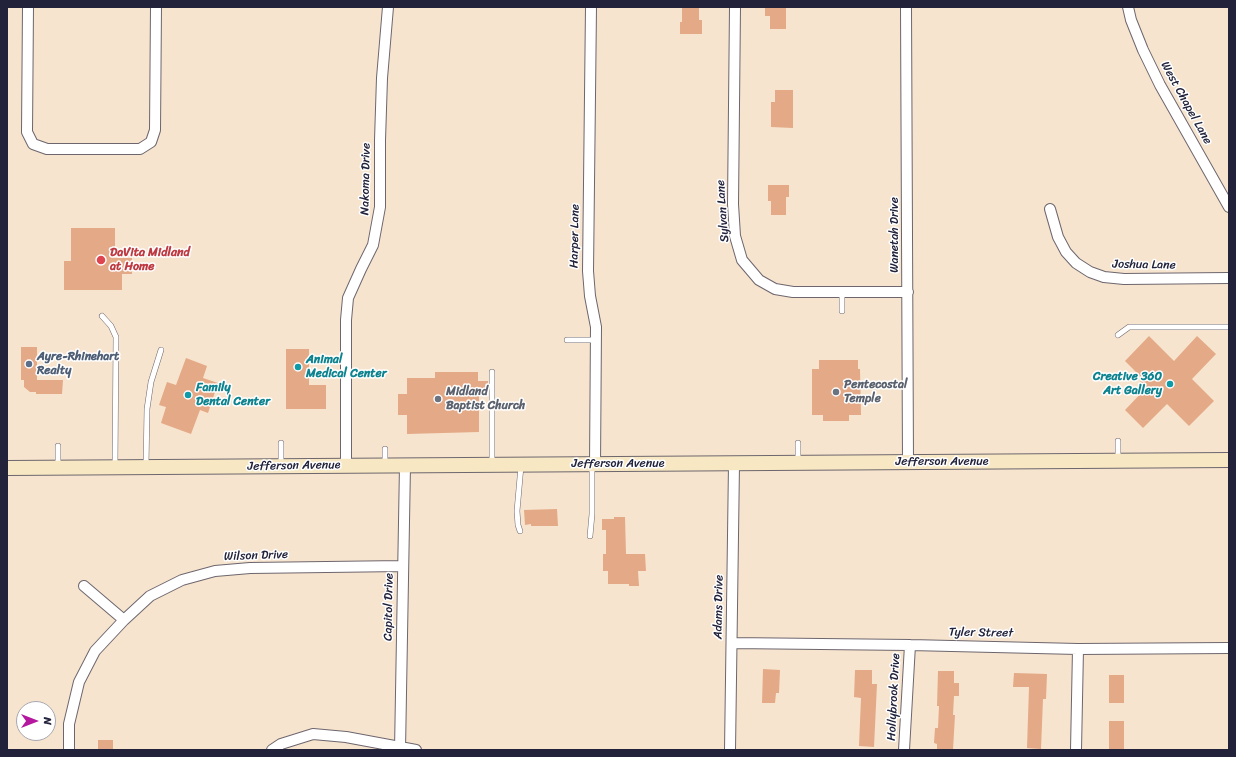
<!DOCTYPE html>
<html>
<head>
<meta charset="utf-8">
<style>
  body { margin:0 }
  #map { position:relative; width:1236px; height:757px; overflow:hidden; background:#f7e4ce; font-family:Sriracha,sans-serif }
  canvas { display:block }
  .frame { position:absolute; inset:0; border:8px solid #22223b; pointer-events:none }
  .north { position:absolute; left:16px; top:701px; width:40px; height:40px; box-sizing:border-box; background:#fff; border:1px solid #a7a7b1; border-radius:50%; rotate:90deg; font-size:11px; font-weight:700; line-height:16px; text-align:center; color:#22223b }
  .north::after { content:''; display:block; margin:auto; width:14px; height:18px; background:#b5179e; clip-path:polygon(50% 0,100% 100%,50% 72%,0 100%) }
</style>
</head>
<body>
<div id="map">
<canvas width="1236" height="757"></canvas>
<div class="frame"></div>
<div class="north">N</div>
</div>
<script>
const ctx = document.querySelector('canvas').getContext('2d');
ctx.lineJoin = 'round';
function paint(path, color) { ctx.fillStyle = color; ctx.fill(path, 'evenodd'); }
const shape = rows => new Path2D(rows.map(r => 'M' + r).join(''));
function strokePath(path, color, width, dash) { ctx.strokeStyle = color; ctx.lineWidth = width; ctx.lineCap = dash ? 'butt' : 'round'; ctx.setLineDash(dash || []); ctx.stroke(path); }
function drawText(font, color, halo, rows, align = 'center') {
  ctx.font = font + ' Sriracha,sans-serif'; ctx.lineWidth = 3; ctx.setLineDash([]); ctx.textBaseline = 'middle'; ctx.strokeStyle = halo; ctx.fillStyle = color; for (const [text, x, y, turn = 0] of rows) {
    ctx.save(); ctx.translate(x, y); ctx.rotate((+turn || 0) * Math.PI / 180); ctx.textAlign = isNaN(turn) ? turn : align; if (halo) ctx.strokeText(text, 0, 0); ctx.fillText(text, 0, 0); ctx.restore();
  }
}
paint(shape([
  [682,7,699,7,699,20,702,20,702,34,680,34,680,22,682,22],
  [765,7,786,7,786,29,770,29,770,16,765,16],
  [775,90,793,90,793,128,771,127,771,102,775,102],
  [768,185,789,185,789,197,786,197,786,215,771,215,771,201,768,201],
  [71,228,115,228,115,258,132,258,132,274,122,274,122,290,64,290,64,261,71,261],
  [1149,336,1174,361,1197,336,1216,354,1192,379,1214,401,1189,426,1167,404,1143,428,1125,410,1146,388,1140,381,1142,378,1125,361],
  [21,347,37,347,37,380,63,380,62,394,36,394,36,392,30,392,24,387,24,380,21,380],
  [286,349,309,349,309,385,326,385,326,409,286,409],
  [186,358,207,366,203,378,218,383,208,413,200,410,191,434,161,423,166,407,159,405,167,382,176,385],
  [819,360,858,360,858,369,860,369,861,415,849,415,849,421,823,421,823,415,812,415,812,369,819,369],
  [435,372,478,372,478,381,488,381,488,394,479,394,479,432,407,434,407,415,398,415,398,394,407,394,407,378,435,378],
  [557,509,558,526,531,526,531,524,525,525,524,510],
  [614,517,625,517,626,554,645,554,646,571,638,571,639,586,629,586,629,584,608,584,608,571,603,571,603,554,606,554,606,530,602,530,602,519,614,519],
  [763,669,780,670,779,693,776,693,775,703,762,703],
  [855,670,872,670,872,684,877,684,874,747,859,746,861,698,854,697],
  [938,671,954,671,954,683,959,683,959,696,954,696,953,715,955,715,953,750,937,750,937,744,934,743,935,728,938,728,939,706,937,706],
  [1014,673,1047,674,1046,699,1043,699,1041,749,1027,748,1029,687,1013,687],
  [1109,675,1124,675,1124,703,1109,703],
  [1109,721,1124,721,1124,749,1109,749],
  [98,740,113,740,113,750,98,750]
]), '#e4a986');
const lane = shape([
  [842,292,842,311],
  [102,316,111,326,116,337,115,467],
  [1118,335,1129,327,1229,327],
  [567,340,596,340],
  [492,372,492,464],
  [1118,441,1118,460],
  [281,443,281,465],
  [798,443,798,462],
  [58,446,58,467],
  [385,449,385,464],
  [146,466,147,409,151,382,161,350],
  [520,531,518,525,517,511,521,466],
  [590,536,592,514,592,465]
]);
const street = shape([
  [28,7,27,132,33,144,47,149,140,149,151,142,155,130,156,7],
  [591,7,588,271,590,296,596,327,595,465],
  [735,7,733,204,735,236,742,260,759,280,775,289,793,292,908,292],
  [906,7,908,462],
  [1128,7,1131,20,1143,50,1160,85,1229,207],
  [1050,209,1058,237,1066,252,1076,263,1090,272,1104,277,1124,279,1229,278],
  [346,465,346,320,348,298,361,269,373,245,380,207,380,140,382,78,388,7],
  [84,586,124,620],
  [732,643,910,645,1078,649,1229,648],
  [69,750,69,724,79,682,95,651,124,620,150,596,182,580,215,571,250,568,403,566],
  [272,750,281,744,313,734,346,737,416,750],
  [400,750,405,465],
  [730,750,734,464],
  [904,750,910,645],
  [1076,750,1078,649]
]);
const secondary = shape([
  [7,468,1229,460]
]);
strokePath(lane, '#6d666e', 6);
strokePath(street, '#6d666e', 12);
strokePath(secondary, '#6d666e', 16);
strokePath(lane, '#fff', 5);
strokePath(street, '#fff', 10);
strokePath(secondary, '#f7e8c3', 14);
for (const [x, y, r, color] of [
  [101,260,5,"#e0444e"],
  [29,364,4,"#5c6f8a"],
  [298,367,4,"#0f9aa8"],
  [1170,384,4,"#0f9aa8"],
  [836,392,4,"#6b7280"],
  [188,395,4,"#0f9aa8"],
  [438,399,4,"#6b7280"]
]) { const dot = new Path2D(); dot.arc(x, y, r, 0, 2 * Math.PI); ctx.fillStyle = color; ctx.fill(dot); strokePath(dot, '#fff', 1.5); }
drawText('12px', '#22223b', '#fff', [
  ["West Chapel Lane",1186,103,61],
  ["Nakoma Drive",366,179,-89],
  ["Sylvan Lane",723,211,-94],
  ["Wanetah Drive",895,235,-90],
  ["Harper Lane",575,236,-89],
  ["Joshua Lane",1144,265,1],
  ["Jefferson Avenue",942,462],
  ["Jefferson Avenue",618,464],
  ["Jefferson Avenue",294,466,-1],
  ["Wilson Drive",256,556,-2],
  ["Capitol Drive",389,607,-89],
  ["Adams Drive",719,607,-89],
  ["Tyler Street",981,633,1],
  ["Hollybrook Drive",894,697,-87]
]);
drawText('bold 12px', '#be3a42', '#fff', [
  ["DaVita Midland",110,253],
  ["at Home",110,267]
], 'left');
drawText('bold 12px', '#4e5e75', '#fff', [
  ["Ayre-Rhinehart",37,357],
  ["Realty",37,371]
], 'left');
drawText('bold 12px', '#0d838f', '#fff', [
  ["Animal",306,360],
  ["Medical Center",306,374],
  ["Creative 360",1162,377,"right"],
  ["Art Gallery",1162,391,"right"],
  ["Family",196,388],
  ["Dental Center",196,402]
], 'left');
drawText('bold 12px', '#5b616d', '#fff', [
  ["Pentecostal",844,385],
  ["Temple",844,399],
  ["Midland",446,392],
  ["Baptist Church",446,406]
], 'left');
</script>
</body>
</html>
